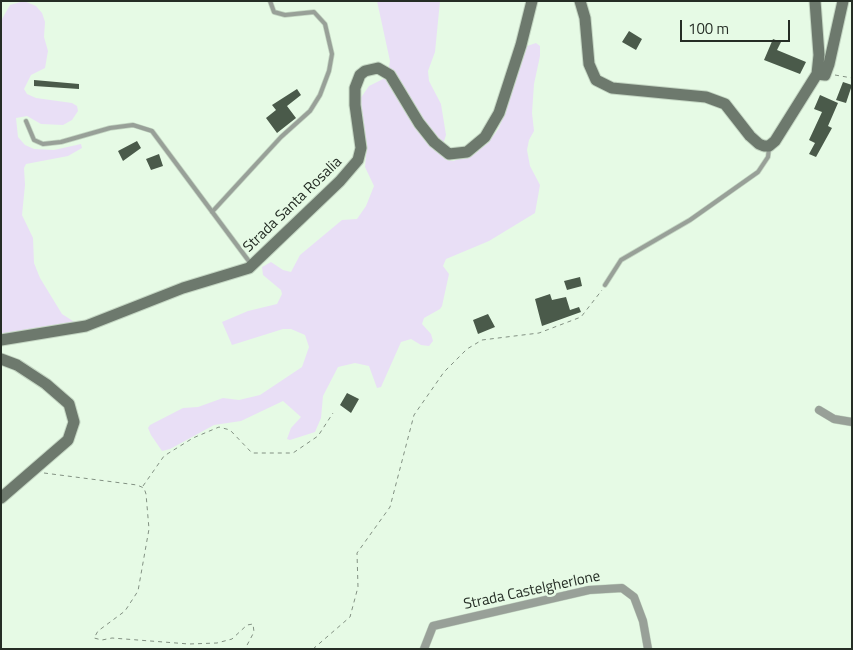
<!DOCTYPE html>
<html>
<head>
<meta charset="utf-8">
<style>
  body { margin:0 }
  #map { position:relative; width:853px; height:650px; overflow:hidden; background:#e6fae5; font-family:"Titillium Web",sans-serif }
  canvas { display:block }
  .frame { position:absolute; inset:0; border:2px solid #252d25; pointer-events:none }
  .scale { position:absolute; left:680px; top:20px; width:110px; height:22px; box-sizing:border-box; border:2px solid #252d25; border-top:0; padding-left:6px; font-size:15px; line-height:18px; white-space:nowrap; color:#252d25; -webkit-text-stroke:4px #e6fae5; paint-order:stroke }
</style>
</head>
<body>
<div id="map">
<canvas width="853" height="650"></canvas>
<div class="frame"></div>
<div class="scale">100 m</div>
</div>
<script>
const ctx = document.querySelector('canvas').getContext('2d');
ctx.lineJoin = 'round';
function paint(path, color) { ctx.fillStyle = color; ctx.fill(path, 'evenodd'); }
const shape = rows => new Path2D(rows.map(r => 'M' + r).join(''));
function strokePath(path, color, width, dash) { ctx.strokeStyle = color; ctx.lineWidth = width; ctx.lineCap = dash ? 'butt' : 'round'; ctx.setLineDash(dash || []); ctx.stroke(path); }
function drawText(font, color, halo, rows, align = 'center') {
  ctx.font = font + ' "Titillium Web",sans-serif'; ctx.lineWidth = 5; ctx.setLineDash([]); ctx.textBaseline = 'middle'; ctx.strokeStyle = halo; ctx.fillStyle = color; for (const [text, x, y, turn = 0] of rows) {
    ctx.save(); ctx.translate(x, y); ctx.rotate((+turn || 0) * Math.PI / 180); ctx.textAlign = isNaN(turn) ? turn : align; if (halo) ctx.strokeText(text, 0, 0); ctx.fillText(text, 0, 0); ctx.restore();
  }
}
paint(shape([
  [24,1,36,6,42,13,45,22,44,37,48,51,45,68,31,75,24,89,27,94,36,98,72,103,77,106,78,111,72,120,63,125,41,124,27,116,16,118,18,137,25,145,34,149,54,150,81,144,82,148,68,156,26,164,24,168,25,185,22,215,33,238,34,263,40,278,62,314,76,323,1,335,2,19,10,5],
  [377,1,440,1,435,52,428,71,429,81,441,104,446,135,440,154,447,160,453,161,472,155,488,143,499,128,527,46,536,43,540,46,540,56,534,84,532,113,534,131,529,140,527,150,530,166,540,185,535,213,489,241,446,259,443,266,449,274,442,306,440,309,424,318,422,324,431,334,433,341,429,346,421,345,411,339,401,342,381,387,377,388,369,366,355,363,338,367,323,396,321,418,315,432,290,440,287,439,291,428,301,417,283,401,241,421,214,425,170,449,162,451,151,435,148,428,150,425,183,408,198,407,223,398,239,400,260,395,302,367,309,347,305,335,291,329,283,329,232,345,222,322,248,311,277,304,282,294,281,290,263,275,262,267,271,262,283,270,291,272,300,255,342,220,357,219,366,206,374,186,365,167,367,145,360,117,360,99,369,86,387,77,390,61]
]), '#e9dff6');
paint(shape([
  [629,31,642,39,636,50,622,42],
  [773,39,781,42,777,50,806,62,800,74,764,60],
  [34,80,79,84,79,89,34,86],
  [843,82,852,85,846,103,836,100],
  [297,89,301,95,287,106,296,118,277,133,266,118,276,110,272,105],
  [820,95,838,103,828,126,832,128,816,157,809,154,815,143,809,140,822,112,814,109],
  [137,141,141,148,123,161,118,151],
  [159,154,163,166,151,170,146,159],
  [580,277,582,286,567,290,564,281],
  [550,294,552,300,566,297,570,310,579,307,581,312,542,326,535,299],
  [488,314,495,327,478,334,473,320],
  [347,393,359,399,351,413,340,405]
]), '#4a5a4a');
const lane = shape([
  [26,121,34,140,43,144,61,142,110,128,133,125,152,131,251,264],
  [212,212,281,137,310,111,320,95,329,71,332,54,325,24,314,12,285,15,274,12,270,1],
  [605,285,621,260,690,220,758,172,768,157,769,148]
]);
const street = shape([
  [819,410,834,419,852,422],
  [424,649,433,626,589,590,622,588,634,597,643,621,648,649]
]);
const secondary = shape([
  [580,1,585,18,589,64,596,80,612,88,706,97,725,104,750,136,759,144,764,146,769,146,775,141,817,74,819,55,815,1],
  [817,74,825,75,829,64,843,1],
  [1,340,86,326,183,288,249,268,340,181,358,160,361,148,355,105,355,88,360,75,365,71,378,68,390,75,419,123,434,142,449,154,467,152,485,137,499,113,521,45,532,1],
  [1,359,17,365,46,384,69,404,74,422,68,440,1,498]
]);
strokePath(lane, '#c3d5c2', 5.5);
strokePath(street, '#c3d5c2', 9);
strokePath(secondary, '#c3d5c2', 13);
strokePath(shape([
  [835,75,852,78],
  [44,473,137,485,144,488,146,494,149,529,138,591,125,611,98,631,94,638,102,640,112,638,189,644,217,643,232,639,247,625,253,624,254,632,245,649],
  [143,486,164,456,193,438,219,427,230,430,252,453,293,453,318,436,333,413],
  [313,649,350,617,358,587,357,553,390,507,414,415,444,372,467,349,482,340,539,333,581,317,602,290]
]), '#829082', 1, [4, 4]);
strokePath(lane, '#98a098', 4);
strokePath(street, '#98a098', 8);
strokePath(secondary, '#6d796d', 11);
drawText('15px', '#252d25', '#e6fae5', [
  ["Strada Santa Rosalia",293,205,-44],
  ["Strada Castelgherlone",532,591,-12]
]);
</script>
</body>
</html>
